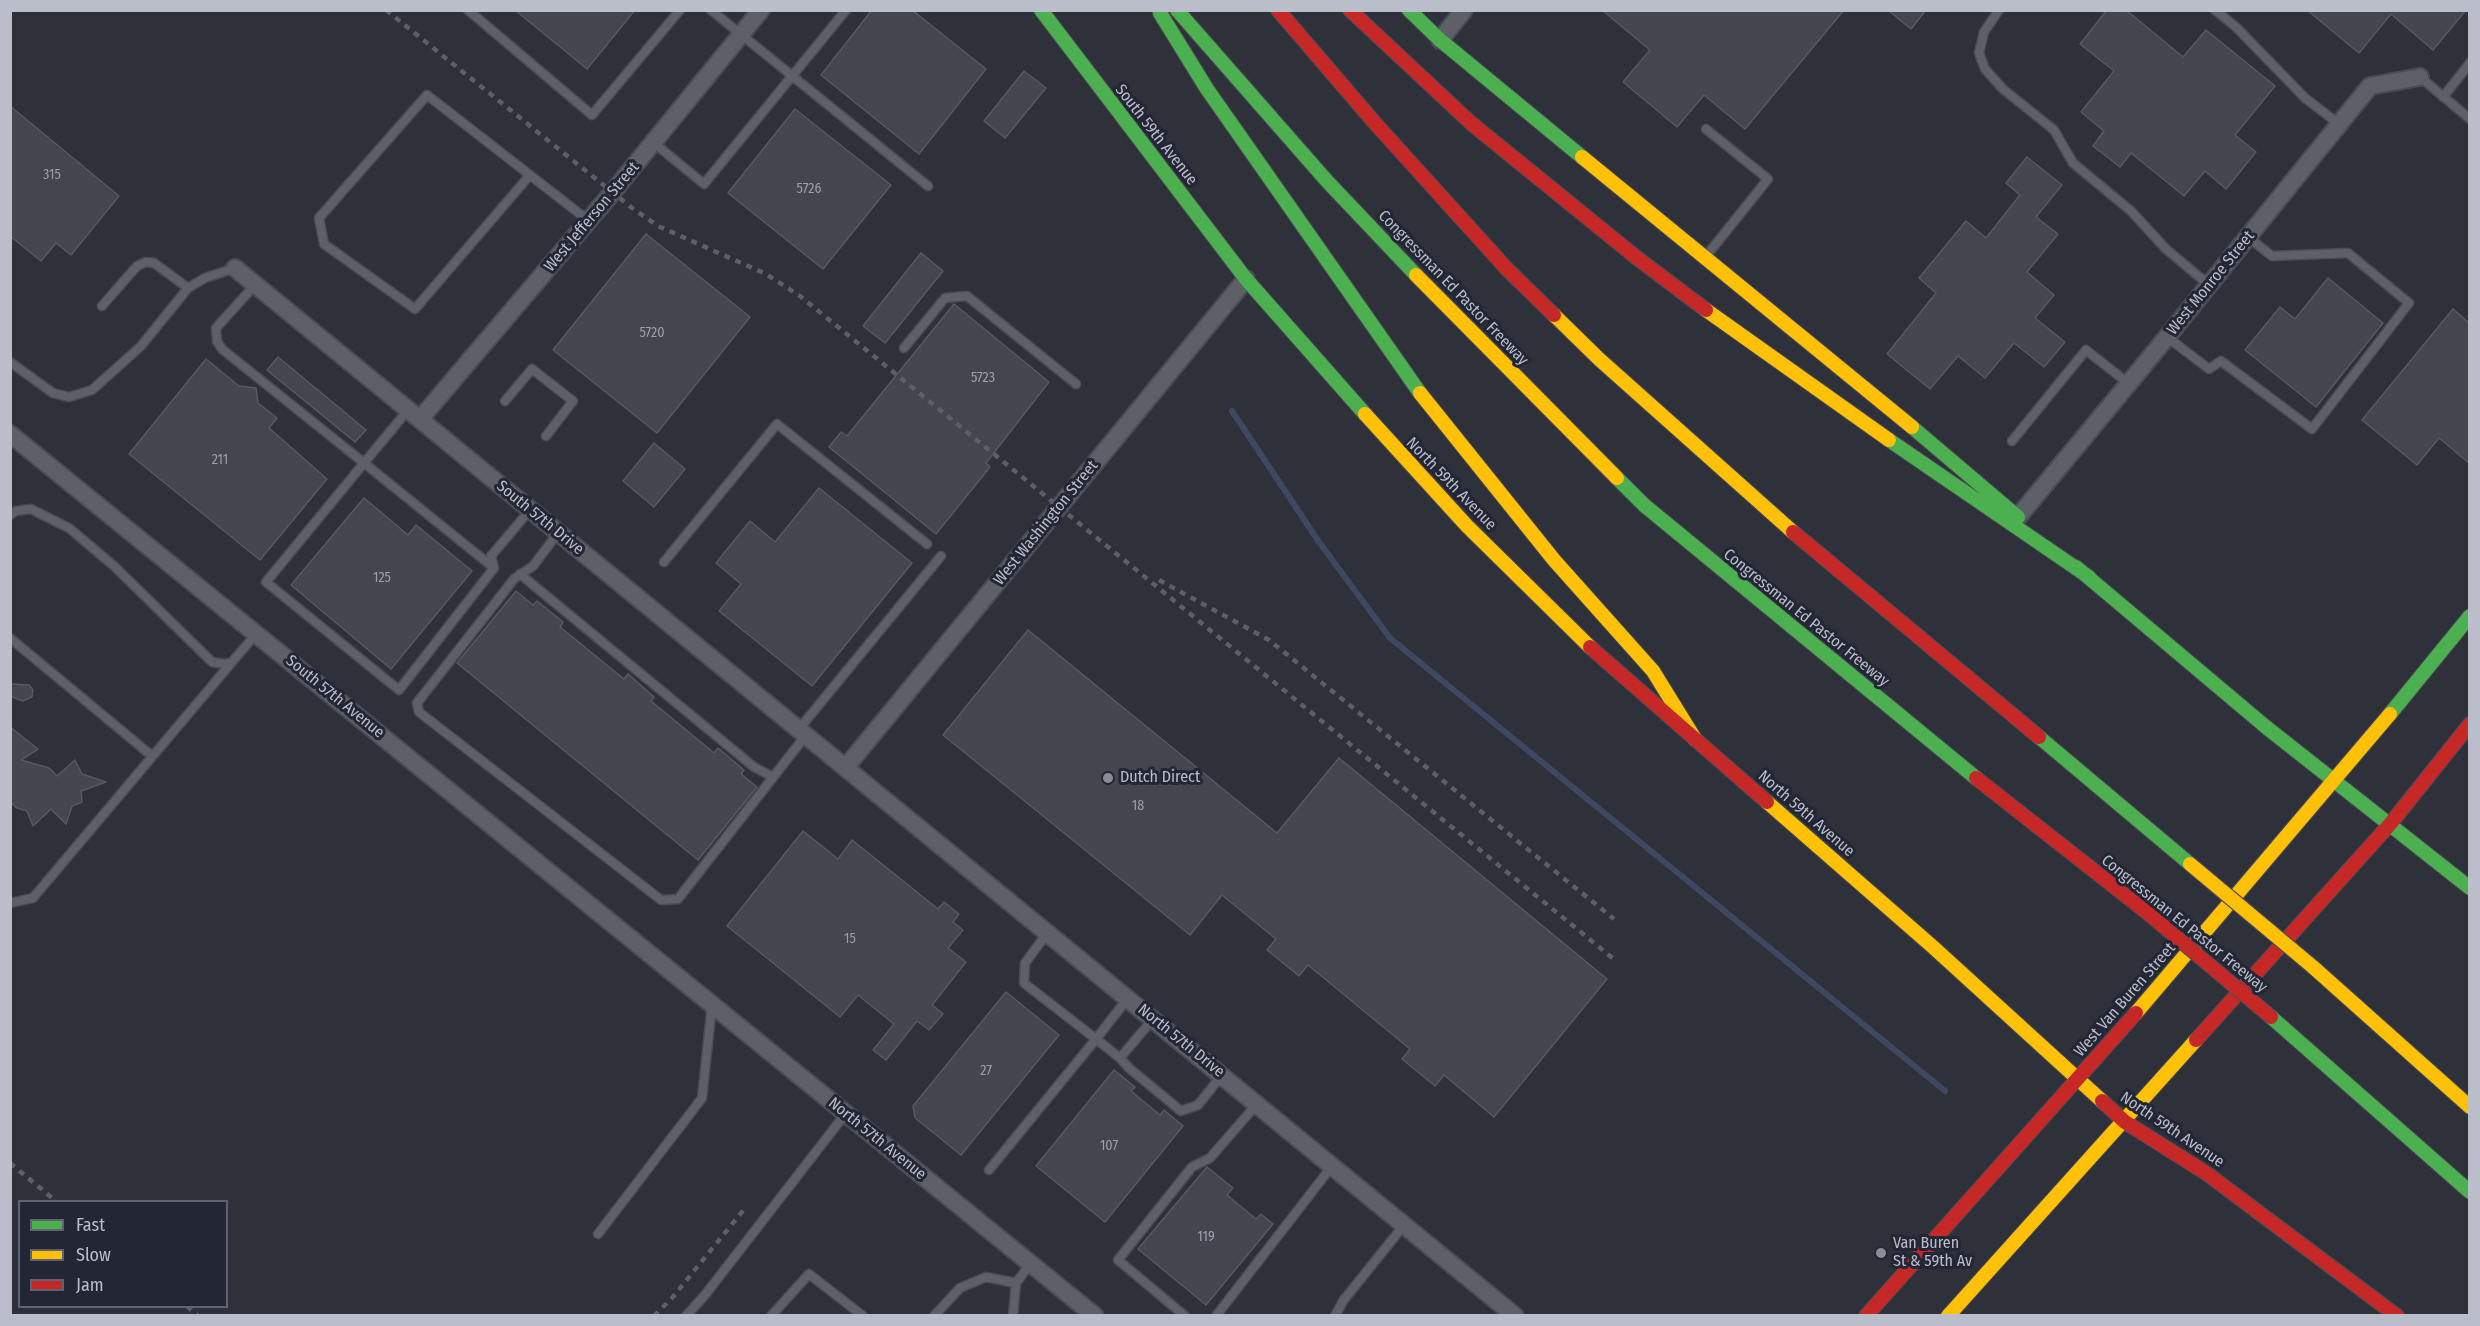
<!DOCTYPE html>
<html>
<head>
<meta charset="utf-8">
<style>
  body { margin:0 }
  #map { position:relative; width:2480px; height:1326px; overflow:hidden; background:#2e313a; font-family:"Fira Sans Condensed",sans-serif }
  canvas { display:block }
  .frame { position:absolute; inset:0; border:12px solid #babdca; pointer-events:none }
  .legend { position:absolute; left:18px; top:1200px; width:210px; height:108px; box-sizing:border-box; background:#222635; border:2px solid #5f6271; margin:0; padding:8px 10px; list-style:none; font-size:18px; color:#babdca }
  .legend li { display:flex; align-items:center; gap:12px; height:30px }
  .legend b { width:30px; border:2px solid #5f6271 }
</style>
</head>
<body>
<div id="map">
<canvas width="2480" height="1326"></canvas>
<div class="frame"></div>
<ul class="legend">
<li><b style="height:8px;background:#4caf50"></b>Fast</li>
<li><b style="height:8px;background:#ffc107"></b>Slow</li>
<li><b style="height:8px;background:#c62828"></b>Jam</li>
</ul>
</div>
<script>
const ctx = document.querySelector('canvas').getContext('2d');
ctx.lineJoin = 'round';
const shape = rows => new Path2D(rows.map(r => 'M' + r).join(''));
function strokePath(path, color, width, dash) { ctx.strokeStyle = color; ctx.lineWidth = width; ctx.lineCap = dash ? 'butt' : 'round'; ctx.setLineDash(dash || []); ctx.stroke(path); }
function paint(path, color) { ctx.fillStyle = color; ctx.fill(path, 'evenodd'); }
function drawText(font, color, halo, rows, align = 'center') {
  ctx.font = font + ' "Fira Sans Condensed",sans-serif'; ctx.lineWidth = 6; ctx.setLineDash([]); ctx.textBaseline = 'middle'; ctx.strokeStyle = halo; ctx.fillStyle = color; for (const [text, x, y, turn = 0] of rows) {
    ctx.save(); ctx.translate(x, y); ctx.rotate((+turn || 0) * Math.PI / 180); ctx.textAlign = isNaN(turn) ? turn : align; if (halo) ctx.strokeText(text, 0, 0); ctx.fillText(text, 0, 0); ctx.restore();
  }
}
strokePath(shape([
  [1232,411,1319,542,1390,638,1945,1091]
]), '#3f4863', 6);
const building = shape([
  [515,10,635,10,587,69,515,10],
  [872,10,912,10,986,69,919,154,821,75,872,10],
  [1602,10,1844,10,1745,129,1704,95,1677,127,1623,82,1650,50,1602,10],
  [1888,10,1926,10,1911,29,1888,10],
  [2107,10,2126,10,2183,57,2206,30,2275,86,2235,135,2256,152,2226,189,2205,171,2184,196,2131,153,2120,167,2093,146,2104,131,2081,112,2114,71,2080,44,2107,10],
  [2307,10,2466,10,2433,50,2391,14,2359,53,2307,10],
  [1024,71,1046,88,1005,138,984,121,1024,71],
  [10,106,119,196,71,255,56,243,41,261,10,236,10,106],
  [795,109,891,185,823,269,728,193,795,109],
  [2027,157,2062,185,2036,217,2058,234,2027,272,2054,295,2035,318,2065,342,2044,367,2014,343,1985,378,1958,356,1930,389,1887,354,1936,293,1919,278,1966,221,1986,238,2020,195,2006,183,2027,157],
  [646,234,750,317,657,433,553,350,646,234],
  [921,253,943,271,885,343,863,326,921,253],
  [2328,278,2383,323,2316,407,2245,350,2280,307,2295,319,2328,278],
  [954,304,1049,382,986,463,990,467,936,534,829,447,841,432,847,436,954,304],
  [2453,309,2469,323,2469,463,2439,438,2417,465,2362,420,2453,309],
  [278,357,366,430,355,442,267,370,278,357],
  [206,359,239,386,256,388,258,403,277,418,269,428,327,479,260,560,129,454,206,359],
  [654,443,685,469,654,507,623,481,654,443],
  [819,488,912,563,812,686,719,611,741,584,716,563,750,521,775,542,819,488],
  [364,498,408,535,416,525,472,571,391,669,291,585,364,498],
  [516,591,533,605,537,601,563,622,560,627,624,679,628,674,654,697,651,701,714,753,718,748,744,770,741,774,757,787,698,860,457,663,516,591],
  [1028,630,1277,833,1339,758,1607,979,1494,1117,1444,1075,1435,1086,1402,1059,1410,1049,1308,965,1299,976,1267,950,1276,939,1222,895,1190,935,943,735,1028,630],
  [10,684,29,685,33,690,32,697,23,701,10,696,10,684],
  [10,727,38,749,21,760,49,768,57,776,75,760,82,774,106,782,81,791,82,802,72,806,66,824,51,809,33,826,27,811,17,808,10,802,10,727],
  [803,831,838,859,852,840,938,909,944,902,959,914,953,922,963,930,948,948,966,962,932,1005,943,1014,929,1030,917,1021,886,1060,873,1050,894,1024,858,995,840,1017,727,926,803,831],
  [1006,992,1059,1035,961,1155,915,1118,913,1106,1006,992],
  [1114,1070,1135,1087,1131,1091,1160,1115,1164,1110,1183,1126,1105,1222,1036,1166,1114,1070],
  [1207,1167,1233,1188,1227,1195,1256,1219,1261,1214,1273,1224,1206,1305,1138,1249,1207,1167]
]);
paint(building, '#44464e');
strokePath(building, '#575962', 1.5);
const lane = shape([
  [468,10,592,115,680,10],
  [711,10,928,186],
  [1999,10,1984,32,1979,53,1985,69,2003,89,2054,130,2073,163,2131,211,2166,249,2209,285],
  [2215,10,2236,27,2305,98,2339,124],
  [2420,77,2470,119],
  [2443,97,2470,63],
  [1706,129,1768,179,1707,255],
  [654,143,704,184,846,10],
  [530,175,415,309,324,244,319,218,427,95,589,221],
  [255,285,216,328,217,341,222,349,364,463,408,410],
  [102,306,137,266,146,262,154,263,188,288],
  [2167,337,2209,369,2221,361,2312,429,2409,303,2348,253,2272,256,2248,237],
  [904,348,945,298,967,296,1076,384],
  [10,362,53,393,69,397,92,390,141,346,188,288,205,278,235,268],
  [505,401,532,369,573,401,546,436],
  [2012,441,2086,350,2128,383],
  [10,515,16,511,31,509,69,528,114,566,212,662,225,664,232,662,256,634],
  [558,533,533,566,514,579,417,703,419,712,661,900,678,899,806,735],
  [664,562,777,424,927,544],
  [494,568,364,463,266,582,399,690,494,568,491,556,530,510],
  [520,574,754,767,773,777],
  [10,638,152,756],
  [799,729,941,556],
  [10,903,33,898,232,662],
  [1048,932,1025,963,1024,983,1096,1039,1128,998],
  [1153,1019,1120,1058,1129,1068,1181,1111,1198,1105,1222,1075],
  [989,1170,1096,1039,1120,1058],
  [598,1234,702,1098,712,1005],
  [686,1316,705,1295,846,1113],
  [771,1316,809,1274,863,1316],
  [934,1316,960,1288,986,1277,1016,1283,1031,1263],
  [1013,1316,1016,1283],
  [1185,1316,1118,1260,1192,1167,1210,1158,1257,1104],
  [1216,1316,1332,1166],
  [1335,1316,1343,1301,1404,1225]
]);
const street = shape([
  [1440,40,1464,10],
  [235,268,1515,1316],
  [420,419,612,193,761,10],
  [10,434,1095,1316],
  [2018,517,2167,337,2370,86,2420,77],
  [846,767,1246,279]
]);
const fast = shape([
  [1041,10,1246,279,1365,414],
  [1177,10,1326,180,1416,275],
  [1409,10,1440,40,1582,157],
  [1160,13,1207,89,1420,393],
  [1912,427,2018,517],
  [1889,440,2089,577],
  [1617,478,1644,505,1976,778],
  [2076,567,2266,727,2470,888],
  [2390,714,2470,616],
  [2039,737,2190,864],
  [2271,1017,2470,1192]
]);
const slow = shape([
  [1582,157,1912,427],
  [1416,275,1617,478],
  [1706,310,1889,440],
  [1554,315,1599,359,1793,532],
  [1420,393,1554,560,1653,671,1695,739],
  [1365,414,1467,526,1590,647],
  [1767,802,1933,947,2102,1101],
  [2313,967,2470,1107],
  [2136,1013,2390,714],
  [1948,1316,2196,1040]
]);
const jam = shape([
  [1278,10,1374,122,1506,268,1554,315],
  [1350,10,1472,124,1637,258,1706,310],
  [1793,532,2039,737],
  [1590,647,1767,802],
  [1976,778,2149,914],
  [2196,1040,2391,823,2470,724],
  [2102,1101,2125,1122,2206,1173,2397,1316],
  [1866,1316,2136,1013]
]);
strokePath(lane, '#4a4c53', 11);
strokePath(street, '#4a4c53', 20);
strokePath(fast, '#4a4c53', 16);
strokePath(slow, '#4a4c53', 16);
strokePath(jam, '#4a4c53', 16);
strokePath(lane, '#5e6068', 8);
strokePath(street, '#5e6068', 16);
strokePath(fast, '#4caf50', 14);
strokePath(slow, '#ffc107', 14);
strokePath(jam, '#c62828', 14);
strokePath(shape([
  [386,10,632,208,658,226,766,274,800,296,1615,960],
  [1159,580,1269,640,1614,919],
  [10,1163,57,1202],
  [187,1306,198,1316],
  [654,1316,672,1298,746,1207]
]), '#5d5f66', 4.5, [6, 6]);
const slowBridge = shape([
  [2190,864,2313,967]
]);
const jamBridge = shape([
  [2149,914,2271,1017]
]);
strokePath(slowBridge, '#4b4d56', 16, []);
strokePath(jamBridge, '#4b4d56', 16, []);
strokePath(slowBridge, '#ffc107', 14);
strokePath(jamBridge, '#c62828', 14);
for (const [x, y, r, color] of [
  [1108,778,6,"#898c98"],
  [1881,1253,6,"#898c98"]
]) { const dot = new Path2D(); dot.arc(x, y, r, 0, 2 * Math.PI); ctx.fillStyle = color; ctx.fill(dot); strokePath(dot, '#222635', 2); }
drawText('14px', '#9c9fab', null, [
  ["315",52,175],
  ["5726",809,189],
  ["5720",652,333],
  ["5723",983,378],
  ["211",220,460],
  ["125",382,578],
  ["18",1138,806],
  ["15",850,939],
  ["27",986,1071],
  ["107",1109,1146],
  ["119",1206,1237]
]);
drawText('16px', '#babdca', '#222635', [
  ["South 59th Avenue",1156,135,52],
  ["West Jefferson Street",592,217,-50],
  ["West Monroe Street",2211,283,-51],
  ["Congressman Ed Pastor Freeway",1453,288,46],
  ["North 59th Avenue",1451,484,46],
  ["South 57th Drive",540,518,39],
  ["West Washington Street",1046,523,-51],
  ["Congressman Ed Pastor Freeway",1806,618,39],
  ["South 57th Avenue",335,697,39],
  ["North 59th Avenue",1806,814,41],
  ["Congressman Ed Pastor Freeway",2184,924,39],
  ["West Van Buren Street",2125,1000,-49],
  ["North 57th Drive",1181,1041,39],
  ["North 59th Avenue",2172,1130,34],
  ["North 57th Avenue",877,1139,39]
]);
drawText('16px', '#babdca', '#222635', [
  ["Dutch Direct",1120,778],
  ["Van Buren",1893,1244],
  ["St & 59th Av",1893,1262]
], 'left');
</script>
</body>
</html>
